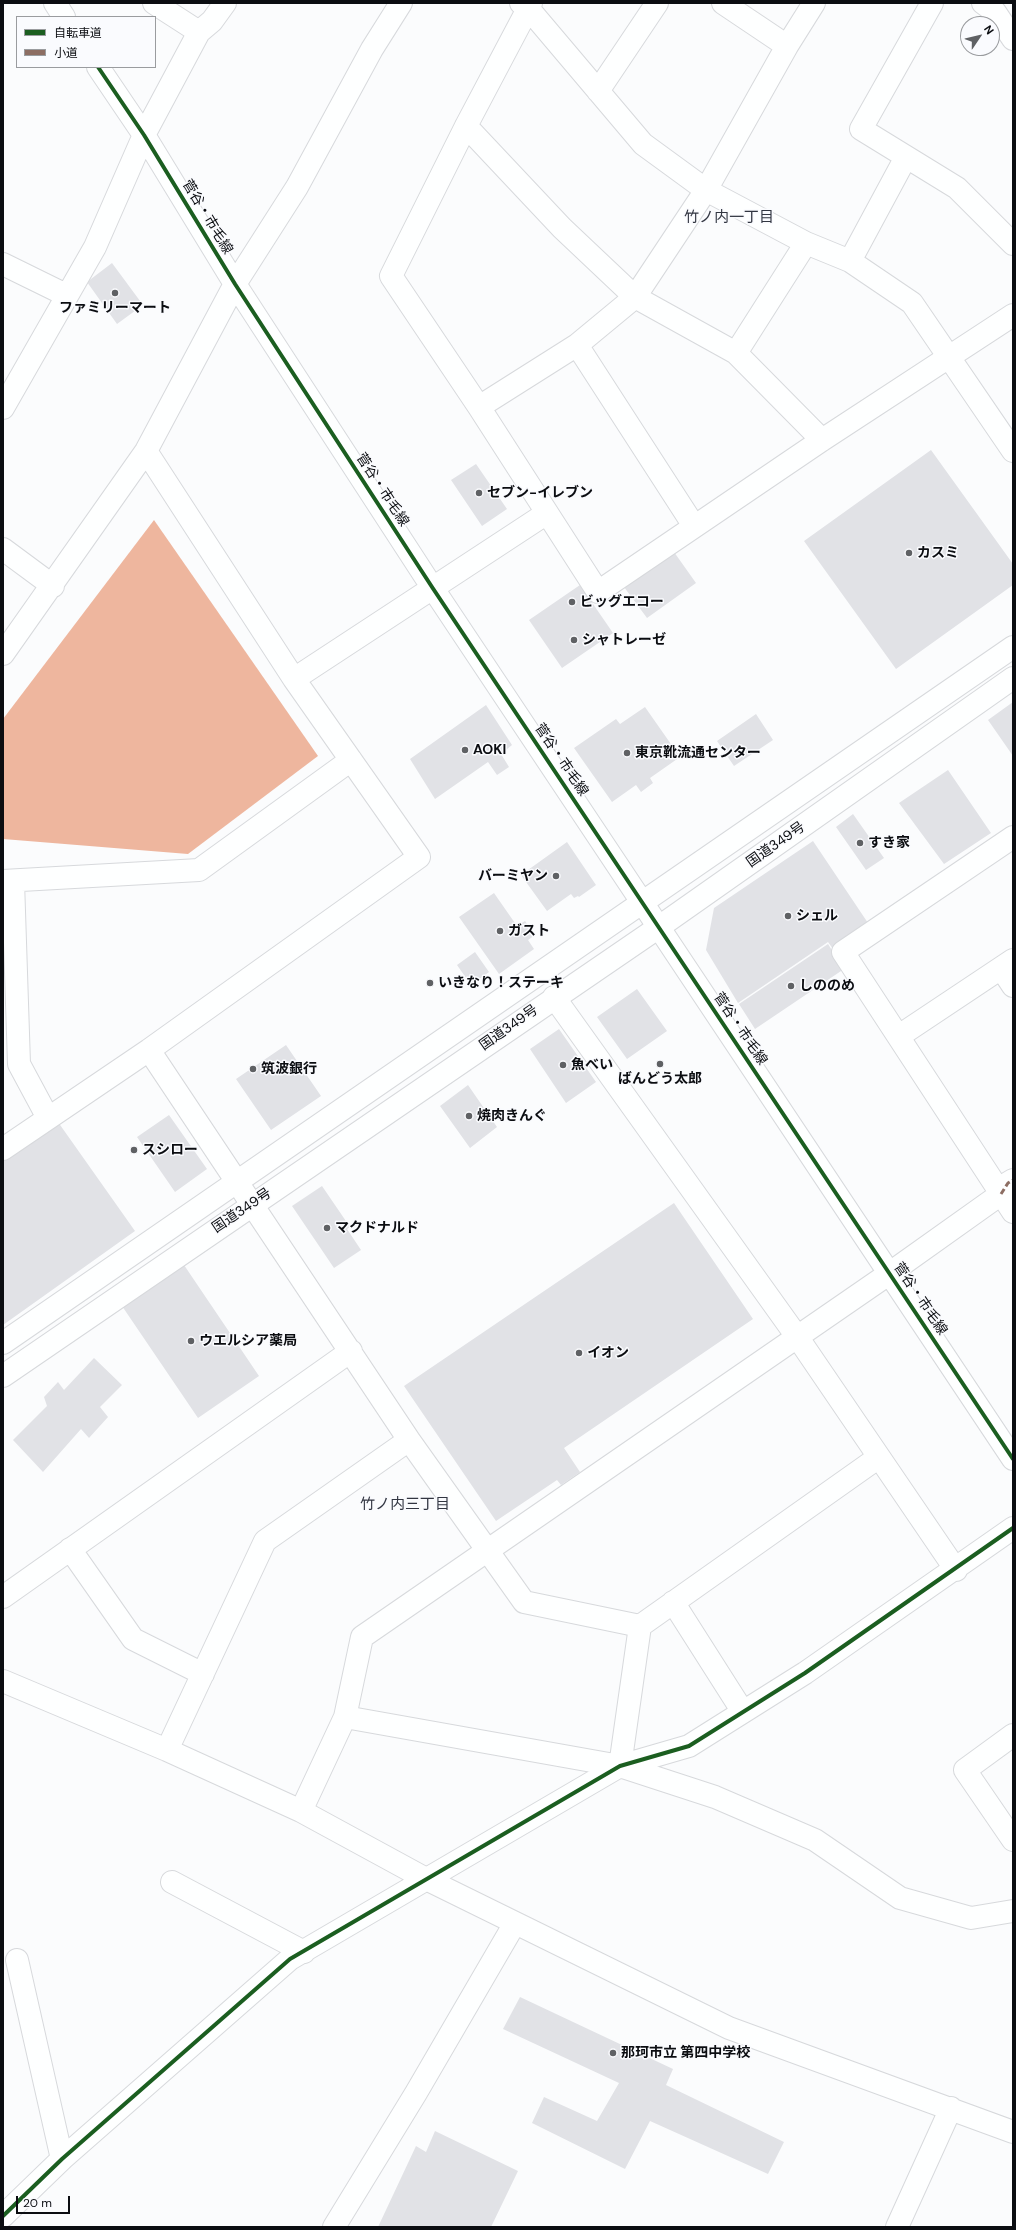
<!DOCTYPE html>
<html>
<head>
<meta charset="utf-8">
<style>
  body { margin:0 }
  #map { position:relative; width:1016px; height:2230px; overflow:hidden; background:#fbfcfd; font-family:"DM Sans","Noto Sans JP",sans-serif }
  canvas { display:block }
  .frame { position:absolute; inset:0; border:4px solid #0b0d11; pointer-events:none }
  .legend { position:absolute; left:16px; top:16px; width:140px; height:52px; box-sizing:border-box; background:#fafbfe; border:1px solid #9a9c9f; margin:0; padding:5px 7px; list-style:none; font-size:12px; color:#0b0d11 }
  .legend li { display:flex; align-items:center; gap:8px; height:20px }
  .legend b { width:20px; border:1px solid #9a9c9f }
  .north { position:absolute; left:960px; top:16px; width:40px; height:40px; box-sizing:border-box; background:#fafbfe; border:1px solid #9a9c9f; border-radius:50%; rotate:55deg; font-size:11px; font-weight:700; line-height:16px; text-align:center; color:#0b0d11 }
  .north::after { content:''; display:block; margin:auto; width:14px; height:18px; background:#5f6164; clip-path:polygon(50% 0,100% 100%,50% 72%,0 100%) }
  .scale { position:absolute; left:16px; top:2196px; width:54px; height:18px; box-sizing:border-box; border:2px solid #0b0d11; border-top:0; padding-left:5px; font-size:12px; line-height:14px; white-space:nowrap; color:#0b0d11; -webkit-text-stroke:3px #fafbfe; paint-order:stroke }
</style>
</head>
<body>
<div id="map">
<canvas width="1016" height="2230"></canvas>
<div class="frame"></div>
<ul class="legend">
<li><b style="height:5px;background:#1b5e20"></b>自転車道</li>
<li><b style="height:5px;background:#8d6e63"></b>小道</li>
</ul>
<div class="north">N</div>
<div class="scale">20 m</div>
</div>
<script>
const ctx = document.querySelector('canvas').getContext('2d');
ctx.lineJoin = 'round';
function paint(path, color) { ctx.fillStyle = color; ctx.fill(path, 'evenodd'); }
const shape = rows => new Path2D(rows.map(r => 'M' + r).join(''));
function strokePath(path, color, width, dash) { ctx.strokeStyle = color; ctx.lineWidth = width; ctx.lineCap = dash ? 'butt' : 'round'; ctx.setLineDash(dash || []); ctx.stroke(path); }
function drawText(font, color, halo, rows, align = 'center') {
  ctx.font = font + ' "DM Sans","Noto Sans JP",sans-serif'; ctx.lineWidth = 3; ctx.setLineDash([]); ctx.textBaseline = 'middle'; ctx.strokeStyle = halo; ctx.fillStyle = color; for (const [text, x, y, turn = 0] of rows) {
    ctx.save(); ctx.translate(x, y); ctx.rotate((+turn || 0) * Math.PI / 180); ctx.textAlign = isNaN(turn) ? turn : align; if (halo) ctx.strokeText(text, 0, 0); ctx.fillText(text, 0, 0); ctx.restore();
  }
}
paint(shape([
  [154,520,318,756,188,854,3,839,3,719]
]), '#eeb69e');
paint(shape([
  [112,263,143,305,117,324,87,282],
  [931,450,1013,564,1013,585,896,669,804,541],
  [476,464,507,509,482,526,451,480],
  [674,552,696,583,647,618,624,587],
  [580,585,613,633,562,668,529,620],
  [1013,702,1013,756,988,720],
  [486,705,512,745,501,754,509,767,497,775,488,762,435,799,410,759],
  [645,707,680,757,650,778,653,783,641,792,636,785,612,802,574,748,616,719,620,724],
  [756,714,773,740,734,766,717,741],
  [948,770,991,833,944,864,899,803],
  [853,814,884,858,866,870,836,827],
  [813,841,868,923,833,949,828,942,738,1003,706,950,714,908],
  [567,842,596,885,579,897,578,896,574,898,571,894,547,911,521,875],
  [494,893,517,926,525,921,535,935,528,940,534,949,499,974,459,917],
  [828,944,844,969,755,1029,739,1004],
  [475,952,489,972,471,985,457,965],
  [637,989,667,1031,627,1059,597,1017],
  [559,1029,596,1082,566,1103,530,1049],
  [286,1045,321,1096,271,1130,236,1079],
  [468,1085,497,1127,470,1148,440,1106],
  [169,1115,207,1169,175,1192,137,1137],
  [58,1122,135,1231,3,1325,3,1159],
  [322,1186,350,1227,347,1229,361,1250,334,1268,292,1206],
  [674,1203,753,1319,564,1448,580,1472,561,1485,557,1480,496,1521,404,1386],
  [184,1265,259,1376,198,1418,122,1306],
  [94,1358,122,1385,100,1407,108,1417,89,1438,81,1429,43,1472,13,1440,47,1406,44,1397,58,1382,64,1390],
  [520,1997,673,2069,666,2085,784,2142,768,2174,650,2121,625,2169,532,2123,544,2097,597,2121,619,2083,503,2029],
  [435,2131,518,2171,491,2227,378,2227,416,2146,426,2152]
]), '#e1e2e6');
const minor = shape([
  [55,3,64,17],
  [154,3,199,32],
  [521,3,528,8,643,144,706,190,806,243,850,261,912,303,1013,451],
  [531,3,466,126,391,276,479,407,598,592,822,440,1013,315],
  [932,3,861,129,957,188,1013,244],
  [983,3,995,12,1013,39],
  [787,46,814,3],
  [98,67,144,135,235,284,432,587,1013,1459],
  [598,91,657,3],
  [466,126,562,228,635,297,736,353,822,440],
  [850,261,906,157],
  [3,264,66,295],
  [577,345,694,526],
  [736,353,806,243],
  [479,407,577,345,635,297,706,190,787,46,723,3],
  [3,408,95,247,144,135,199,32,212,21,225,3],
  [3,549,53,586],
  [3,654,146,451,235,284,297,187,372,49,401,3],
  [294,679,547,513],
  [1013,837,843,952,1013,1212],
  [3,881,199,870,351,760],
  [13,881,19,1064,48,1118],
  [1001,968,1013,986],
  [554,997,798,1338,956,1570],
  [899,1036,1013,960],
  [149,1050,409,1440,524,1602,640,1626],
  [3,1149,149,1050,419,857,294,679,146,451],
  [70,1549,133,1639,203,1674],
  [3,1597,351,1351],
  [673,1602,743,1712],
  [3,1681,167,1750,301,1811,426,1879,729,2028,1013,2132],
  [345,1717,620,1766,715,1797,815,1840,900,1898,971,1918,1013,1911],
  [1013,1735,965,1770,1013,1840],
  [167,1750,265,1541,409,1440],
  [620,1766,640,1626,879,1457],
  [301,1811,345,1717,362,1637,890,1273,1001,1194,1008,1183,1013,1180],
  [172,1882,304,1952],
  [17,1960,62,2159],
  [3,2216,62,2159,290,1959,620,1766,689,1746,805,1673,1013,1528],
  [334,2227,416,2093,515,1923],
  [897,2227,951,2108]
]);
const highway = shape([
  [3,1343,1013,647],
  [3,1376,659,927,1013,678]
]);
strokePath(minor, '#d7d9dc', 24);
strokePath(highway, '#d7d9dc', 24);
strokePath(minor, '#feffff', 22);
strokePath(highway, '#feffff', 22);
strokePath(shape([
  [1001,1194,1008,1183,1013,1180]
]), '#8d6e63', 3, [6, 3]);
strokePath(shape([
  [98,67,144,135,235,284,432,587,1013,1459],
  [3,2216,62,2159,290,1959,620,1766,689,1746,805,1673,1013,1528]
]), '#1b5e20', 4);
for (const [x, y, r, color] of [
  [115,293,4,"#5f6164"],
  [479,493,4,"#5f6164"],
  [909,553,4,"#5f6164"],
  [572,602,4,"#5f6164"],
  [574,640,4,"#5f6164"],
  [465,750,4,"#5f6164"],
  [627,753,4,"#5f6164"],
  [860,843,4,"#5f6164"],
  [556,876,4,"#5f6164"],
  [788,916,4,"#5f6164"],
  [500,931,4,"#5f6164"],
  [430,983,4,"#5f6164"],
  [791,986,4,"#5f6164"],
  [660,1064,4,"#5f6164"],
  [563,1065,4,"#5f6164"],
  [253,1069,4,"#5f6164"],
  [469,1116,4,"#5f6164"],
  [134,1150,4,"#5f6164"],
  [327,1228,4,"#5f6164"],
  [191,1341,4,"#5f6164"],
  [579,1353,4,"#5f6164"],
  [613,2053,4,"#5f6164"]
]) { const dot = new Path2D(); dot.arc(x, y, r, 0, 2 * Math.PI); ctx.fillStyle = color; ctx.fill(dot); strokePath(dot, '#fafbfe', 1.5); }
drawText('14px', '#0b0d11', '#fafbfe', [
  ["菅谷・市毛線",207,217,59],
  ["菅谷・市毛線",382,490,57],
  ["菅谷・市毛線",561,760,56],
  ["国道349号",776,845,-35],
  ["国道349号",509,1028,-35],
  ["菅谷・市毛線",740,1029,56],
  ["国道349号",242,1211,-34],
  ["菅谷・市毛線",920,1299,56]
]);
drawText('bold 14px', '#0b0d11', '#fafbfe', [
  ["ファミリーマート",115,308,"center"],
  ["セブン-イレブン",487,493],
  ["カスミ",917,553],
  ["ビッグエコー",580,602],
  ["シャトレーゼ",582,640],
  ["AOKI",473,750],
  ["東京靴流通センター",635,753],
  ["すき家",868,843],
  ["バーミヤン",548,876,"right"],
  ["シェル",796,916],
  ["ガスト",508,931],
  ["いきなり！ステーキ",438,983],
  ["しののめ",799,986],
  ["魚べい",571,1065],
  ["筑波銀行",261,1069],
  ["ばんどう太郎",660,1079,"center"],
  ["焼肉きんぐ",477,1116],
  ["スシロー",142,1150],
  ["マクドナルド",335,1228],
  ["ウエルシア薬局",199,1341],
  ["イオン",587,1353],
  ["那珂市立 第四中学校",621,2053]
], 'left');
drawText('15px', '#323641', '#fafbfe', [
  ["竹ノ内一丁目",729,218],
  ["竹ノ内三丁目",405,1505]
]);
</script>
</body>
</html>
